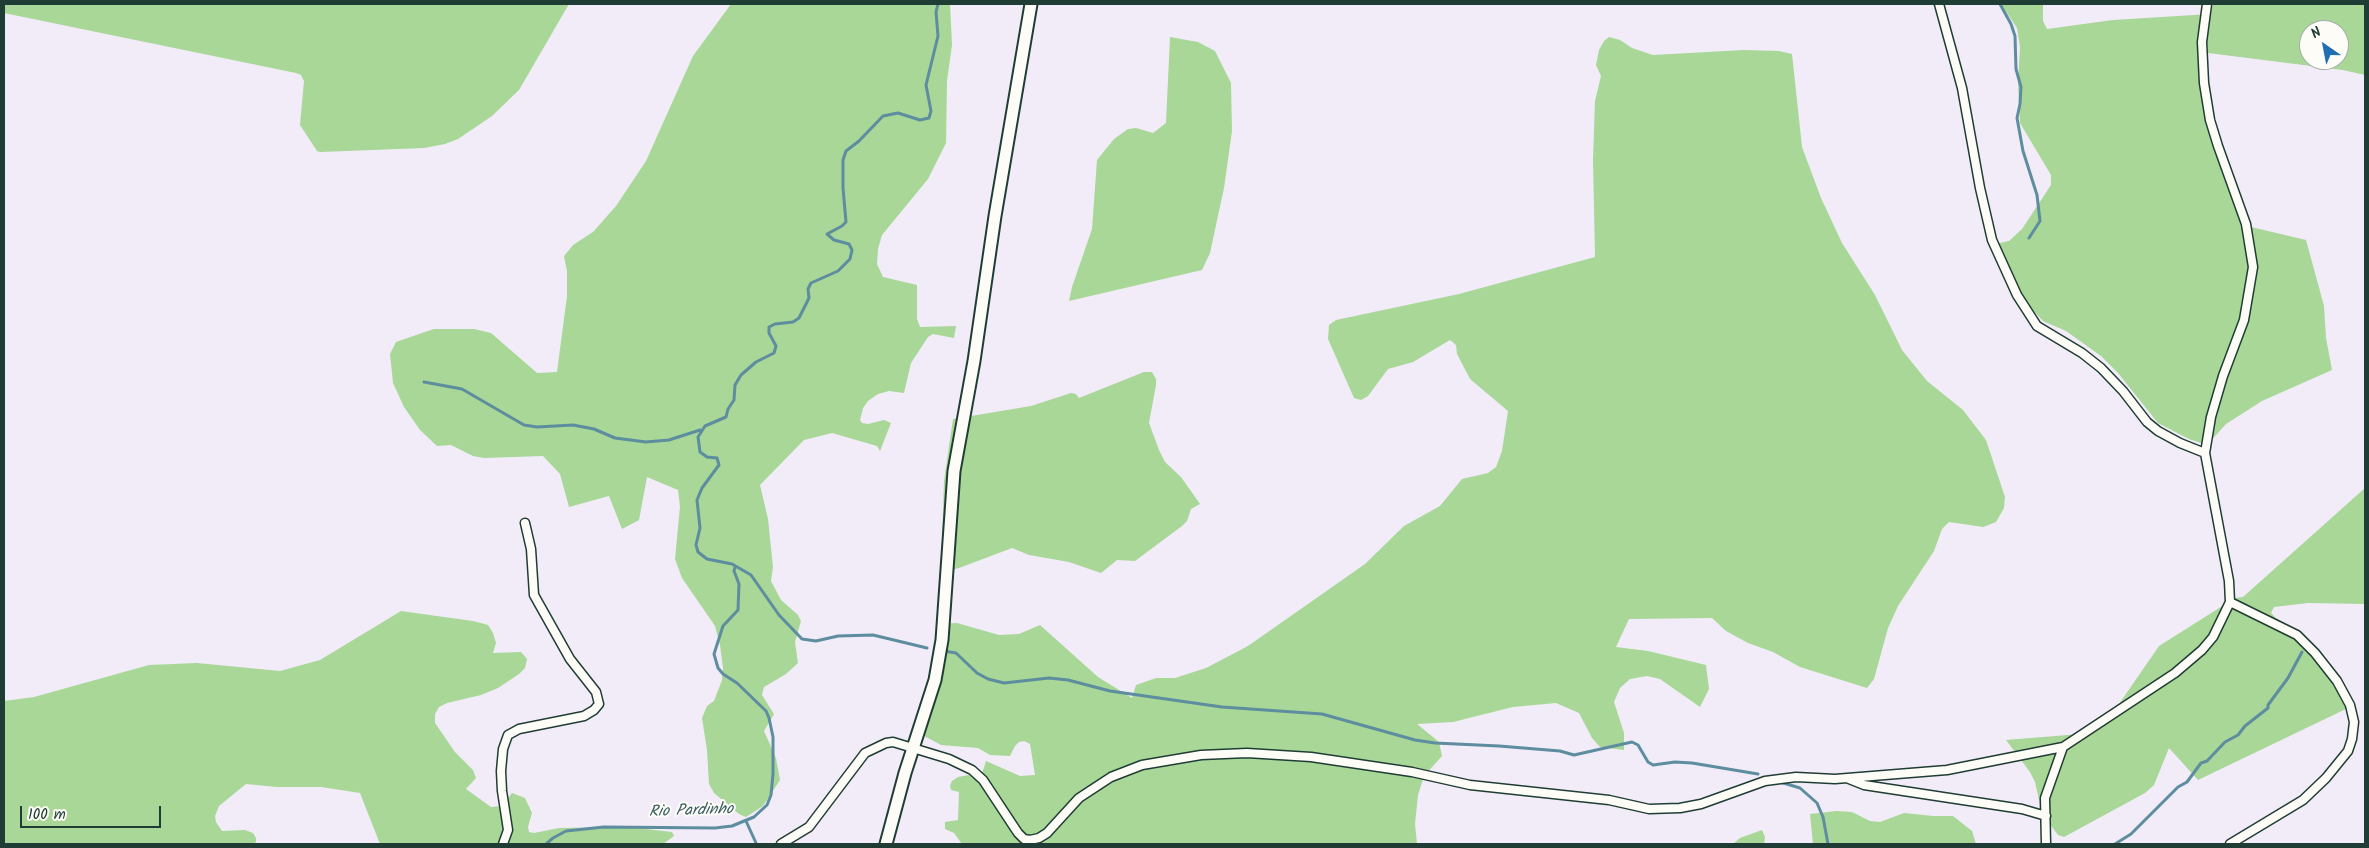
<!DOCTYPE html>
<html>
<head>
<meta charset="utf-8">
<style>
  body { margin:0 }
  #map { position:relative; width:2369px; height:848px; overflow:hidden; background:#f1ecf8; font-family:Kalam,sans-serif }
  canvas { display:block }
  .frame { position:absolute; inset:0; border:5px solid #1f3d34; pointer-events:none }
  .north { position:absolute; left:2299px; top:20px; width:50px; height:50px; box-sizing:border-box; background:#fdfcf7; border:1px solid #a4b0a9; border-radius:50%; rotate:327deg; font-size:14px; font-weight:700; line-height:20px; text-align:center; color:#1f3d34 }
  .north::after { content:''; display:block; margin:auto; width:18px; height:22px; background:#1f6fb2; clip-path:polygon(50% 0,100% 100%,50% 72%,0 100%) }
  .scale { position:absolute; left:20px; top:806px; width:141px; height:22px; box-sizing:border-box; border:2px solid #1f3d34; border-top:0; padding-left:6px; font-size:15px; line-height:18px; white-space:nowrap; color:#1f3d34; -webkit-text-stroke:4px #fdfcf7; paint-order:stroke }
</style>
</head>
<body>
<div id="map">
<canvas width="2369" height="848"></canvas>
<div class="frame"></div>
<div class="north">N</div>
<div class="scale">100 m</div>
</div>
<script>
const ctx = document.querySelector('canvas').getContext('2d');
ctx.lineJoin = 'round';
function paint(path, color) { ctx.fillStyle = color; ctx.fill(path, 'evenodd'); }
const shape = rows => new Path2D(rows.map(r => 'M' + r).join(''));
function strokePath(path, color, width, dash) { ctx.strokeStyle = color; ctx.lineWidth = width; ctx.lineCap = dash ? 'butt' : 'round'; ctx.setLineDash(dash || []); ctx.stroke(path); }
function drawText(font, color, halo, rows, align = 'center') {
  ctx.font = font + ' Kalam,sans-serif'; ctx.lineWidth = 4; ctx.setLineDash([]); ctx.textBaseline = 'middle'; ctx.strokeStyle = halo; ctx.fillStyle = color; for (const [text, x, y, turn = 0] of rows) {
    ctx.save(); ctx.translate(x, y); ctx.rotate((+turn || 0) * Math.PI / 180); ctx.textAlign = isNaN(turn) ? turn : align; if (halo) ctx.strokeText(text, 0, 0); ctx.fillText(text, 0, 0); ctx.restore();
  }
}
paint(shape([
  [4,4,569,4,519,90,492,116,458,139,445,144,424,148,320,152,317,151,300,125,304,81,301,75,296,73,4,13],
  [731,4,950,4,952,45,947,81,946,143,928,179,882,235,878,249,877,264,883,277,917,285,917,319,920,327,956,326,954,338,933,334,928,337,911,363,904,393,889,391,878,394,868,401,863,408,860,420,862,423,868,424,884,420,891,423,880,451,877,446,832,433,804,440,760,485,768,519,773,567,771,581,781,600,798,615,801,621,795,642,798,663,786,674,764,687,762,695,774,714,764,731,776,758,780,780,763,806,746,817,739,814,714,793,709,784,707,750,702,718,707,706,714,701,722,680,723,668,720,645,715,626,682,578,675,559,680,507,678,490,647,477,639,520,622,529,609,496,569,507,560,474,543,456,484,458,473,456,451,445,437,446,420,430,404,407,393,383,390,354,396,342,419,334,434,329,474,329,491,333,537,373,557,372,567,296,567,271,564,256,573,245,593,232,616,206,646,161,693,56],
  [2001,4,2043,4,2043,21,2047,29,2113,20,2210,14,2213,4,2365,4,2365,75,2343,70,2208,53,2207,72,2210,108,2222,152,2240,194,2251,227,2306,240,2324,306,2326,338,2332,370,2262,401,2226,424,2207,445,2189,439,2158,423,2118,373,2101,356,2066,331,2043,321,2032,309,2013,280,1995,244,2009,241,2022,229,2051,185,2051,175,2020,123,2018,83,2020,47,2017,28],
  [2309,30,2339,30,2339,60,2309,60],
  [1170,37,1198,42,1215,51,1231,83,1232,131,1224,188,1210,253,1202,270,1069,301,1072,287,1092,229,1097,160,1114,139,1128,129,1136,128,1153,133,1166,123],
  [1609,37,1620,40,1632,48,1653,55,1744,50,1779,51,1792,54,1802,147,1821,198,1842,243,1875,295,1902,350,1927,381,1963,410,1986,440,2005,497,2004,508,1996,522,1983,527,1949,522,1942,529,1934,551,1898,606,1888,628,1874,679,1867,688,1800,667,1773,652,1748,643,1726,631,1712,618,1629,619,1616,647,1648,651,1706,665,1709,689,1700,707,1660,679,1647,676,1630,679,1620,688,1614,702,1624,733,1624,750,1600,747,1592,738,1579,713,1556,703,1513,707,1453,722,1417,724,1439,742,1442,756,1424,776,1418,795,1415,824,1417,844,962,844,954,833,945,829,945,822,958,820,959,792,951,790,950,786,952,781,958,777,974,774,981,777,986,761,1020,776,1035,775,1030,744,1024,741,1019,742,1015,746,1010,756,990,755,978,748,941,745,915,731,927,696,937,624,957,623,999,635,1019,634,1040,625,1098,677,1132,698,1136,685,1156,678,1175,678,1206,668,1248,646,1365,564,1404,526,1440,506,1462,479,1488,473,1496,467,1502,451,1508,411,1470,379,1457,354,1456,345,1450,340,1413,362,1388,369,1368,396,1361,400,1354,398,1328,339,1329,325,1336,320,1459,294,1595,257,1593,160,1595,101,1601,76,1596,65,1599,50,1604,41],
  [1144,372,1152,372,1156,379,1156,385,1149,423,1159,450,1165,462,1181,477,1200,504,1191,509,1187,521,1182,526,1135,561,1117,560,1101,573,1069,562,1029,555,1012,548,959,568,941,572,944,481,953,419,1031,406,1071,393,1076,394,1079,398],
  [2365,488,2365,604,2308,603,2274,607,2271,613,2276,618,2296,630,2305,639,2350,707,2198,780,2169,748,2154,785,2145,793,2064,837,2058,835,2046,819,2040,804,2035,782,2030,772,2006,740,2080,734,2119,704,2159,646,2235,598,2243,597],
  [401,611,473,621,488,625,493,633,496,643,493,653,521,652,527,659,525,668,519,674,498,688,481,695,447,703,439,707,435,714,435,723,455,752,473,770,476,778,466,789,491,807,502,806,512,793,525,798,532,813,528,827,529,832,534,833,559,828,628,827,672,832,674,836,663,844,380,844,360,793,321,787,277,787,246,784,219,806,215,816,216,822,222,831,245,830,253,833,256,838,256,842,253,844,4,844,4,701,34,697,149,665,197,663,280,671,320,660],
  [1836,811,1852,812,1870,821,1880,822,1904,813,1933,816,1953,816,1972,831,1976,844,1813,844,1810,814],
  [1762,830,1765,837,1764,844,1733,844,1740,838]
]), '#a8d797');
strokePath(shape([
  [2000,4,2011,24,2015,36,2016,69,2021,87,2020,104,2017,118,2023,151,2037,195,2040,221,2029,238],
  [424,382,462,389,524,425,537,427,573,425,594,429,615,438,646,442,669,440,700,430],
  [927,648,873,635,838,636,816,641,802,639,779,615,751,575,732,564,707,559,698,552,696,545,700,528,697,500,702,488,719,465,717,458,707,457,700,452,698,437,705,426,726,417,728,409,734,400,735,385,741,375,756,362,774,353,776,346,769,333,769,327,775,324,793,322,799,318,809,298,808,289,811,283,838,271,850,259,852,250,849,244,834,240,827,234,842,226,846,222,843,188,843,160,846,151,859,141,883,116,898,113,920,120,929,118,931,111,926,85,938,36,936,12,938,4],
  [944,651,956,653,977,673,988,679,1004,683,1049,678,1068,680,1110,691,1222,707,1322,714,1415,740,1435,743,1499,746,1560,751,1574,755,1632,742,1638,745,1648,762,1653,765,1675,762,1692,763,1758,774],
  [1780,782,1800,788,1817,803,1823,817,1828,844],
  [746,821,756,843],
  [546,844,553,838,566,831,604,827,715,828,732,826,754,817,767,805,771,795,773,774,773,737,769,718,766,711,737,683,723,674,718,668,714,654,723,626,738,610,739,584,734,571,735,567],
  [2115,844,2131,834,2178,787,2187,782,2201,763,2207,761,2225,742,2238,735,2245,726,2268,708,2268,705,2288,678,2302,652]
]), '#5d8d9f', 3);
const minor = shape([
  [1939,4,1962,88,1980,188,1992,240,2017,295,2037,326,2082,353,2101,368,2123,391,2147,422,2158,431,2180,443,2205,453],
  [2230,602,2297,635,2315,653,2337,681,2350,705,2354,722,2352,739,2348,751,2326,778,2303,800,2230,844],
  [1849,779,1864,785,2022,809,2046,816],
  [503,844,508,830,502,791,501,771,503,749,508,735,519,729,584,716,594,710,599,704,596,692,570,659,534,595,531,549,525,523],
  [781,844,809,827,865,753,886,743,893,742,949,759,972,770,983,780,1018,833,1024,839,1030,840,1039,838,1047,833,1079,798,1111,777,1142,765,1201,755,1247,753,1311,757,1412,772,1470,785,1609,800,1649,809,1680,808,1701,804,1765,781,1796,777,1835,779,1947,770,2063,747,2175,673,2202,650,2213,637,2230,602,2229,581,2205,453,2211,417,2223,376,2244,320,2253,267,2246,224,2218,146,2210,120,2204,83,2202,42,2207,4],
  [2046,844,2045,798,2063,747]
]);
const secondary = shape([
  [886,844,905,773,935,680,942,640,954,471,974,361,995,216,1031,4]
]);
strokePath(minor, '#1f3d34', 11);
strokePath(secondary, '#1f3d34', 15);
strokePath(minor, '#fdfcf7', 8);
strokePath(secondary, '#fdfcf7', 11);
drawText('italic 16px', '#395e61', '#fdfcf7', [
  ["Rio Pardinho",691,812,-2]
]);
</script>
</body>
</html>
